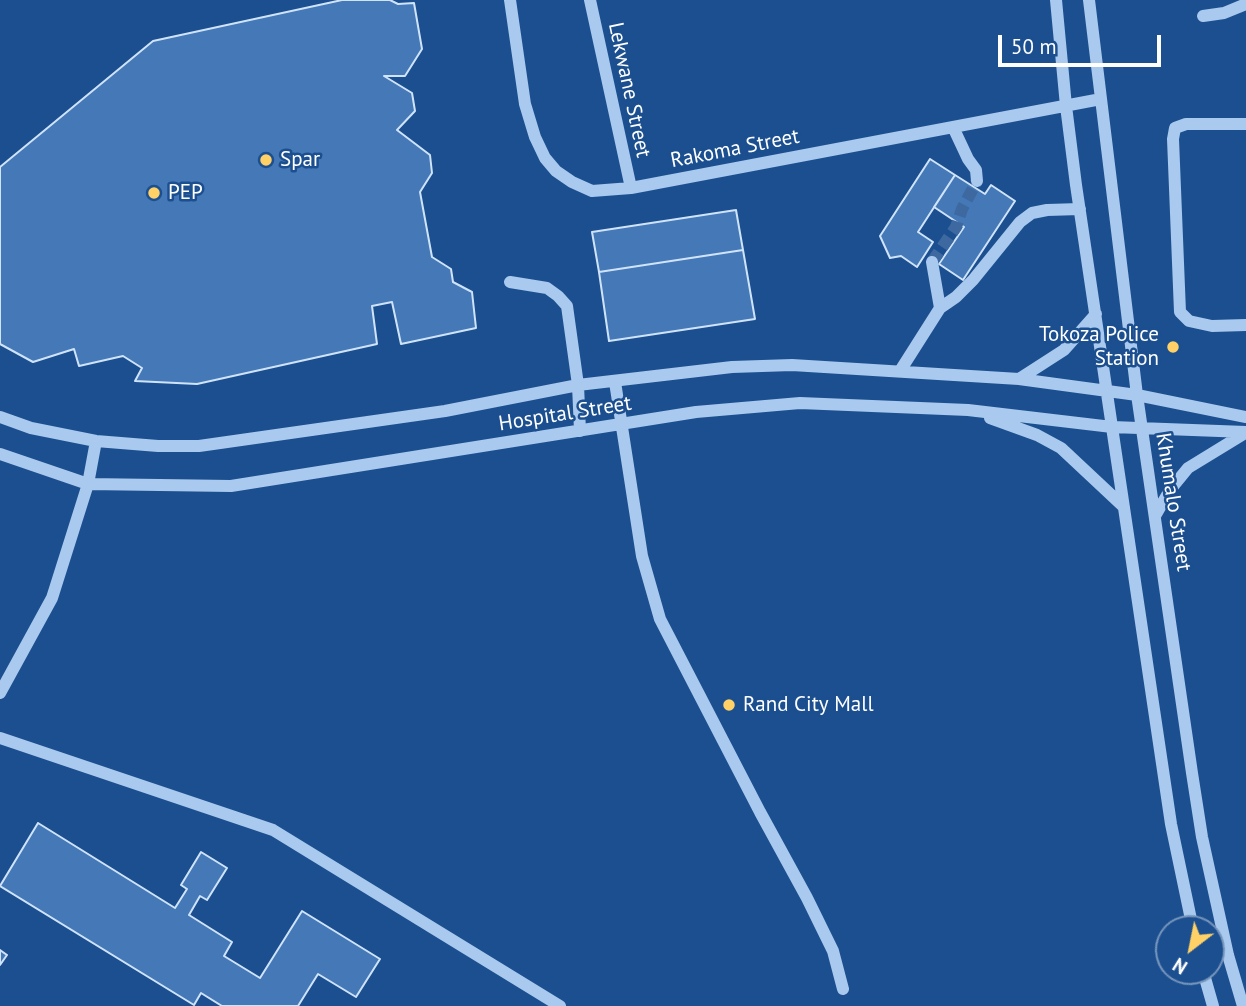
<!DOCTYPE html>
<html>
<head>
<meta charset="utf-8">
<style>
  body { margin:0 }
  #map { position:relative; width:1246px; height:1006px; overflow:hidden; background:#1b4f8f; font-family:"PT Sans",sans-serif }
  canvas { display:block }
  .north { position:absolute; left:1155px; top:915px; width:70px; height:70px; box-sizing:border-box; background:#1b4f8f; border:2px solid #7695bc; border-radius:50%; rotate:212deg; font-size:19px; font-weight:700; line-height:28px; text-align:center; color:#fff }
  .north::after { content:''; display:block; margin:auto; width:24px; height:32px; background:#ffd166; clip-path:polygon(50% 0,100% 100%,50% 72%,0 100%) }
  .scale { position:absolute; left:998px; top:35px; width:163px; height:32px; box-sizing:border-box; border:4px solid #fff; border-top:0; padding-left:9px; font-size:21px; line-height:24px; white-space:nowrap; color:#fff; -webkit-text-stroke:5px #1b4f8f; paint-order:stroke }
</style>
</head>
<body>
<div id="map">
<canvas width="1246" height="1006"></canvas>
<div class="north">N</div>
<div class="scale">50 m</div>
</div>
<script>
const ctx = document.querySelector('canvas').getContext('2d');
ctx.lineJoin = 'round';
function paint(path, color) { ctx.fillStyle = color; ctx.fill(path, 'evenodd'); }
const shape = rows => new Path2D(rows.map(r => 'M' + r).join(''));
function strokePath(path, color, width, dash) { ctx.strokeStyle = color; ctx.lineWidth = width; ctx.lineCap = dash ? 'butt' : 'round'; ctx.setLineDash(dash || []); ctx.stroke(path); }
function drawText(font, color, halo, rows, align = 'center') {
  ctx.font = font + ' "PT Sans",sans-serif'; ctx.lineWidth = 5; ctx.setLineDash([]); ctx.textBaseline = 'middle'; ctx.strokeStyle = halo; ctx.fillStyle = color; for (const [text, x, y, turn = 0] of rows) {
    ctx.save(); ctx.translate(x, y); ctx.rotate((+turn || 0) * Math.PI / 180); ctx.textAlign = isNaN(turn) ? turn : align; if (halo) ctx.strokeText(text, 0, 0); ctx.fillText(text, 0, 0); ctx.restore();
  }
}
const building = shape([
  [342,0,390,0,398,4,414,3,422,49,405,76,384,76,412,93,415,111,397,130,430,155,432,173,420,192,432,257,451,269,453,282,472,292,476,328,401,344,392,302,372,306,377,344,197,384,135,381,142,368,123,356,79,366,74,349,33,362,0,344,0,167,153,41,342,0],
  [930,159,955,175,918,232,933,242,917,267,901,256,890,258,880,236,930,159],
  [955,175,985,194,991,185,1015,201,963,280,939,264,964,227,934,207,955,175],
  [736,210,743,250,599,272,592,232,736,210],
  [743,250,755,319,609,341,599,272,743,250],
  [38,823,175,908,187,889,181,885,201,852,227,868,207,900,200,896,189,915,232,942,224,956,260,978,302,911,380,959,356,997,318,974,298,1006,222,1006,201,993,194,1005,0,886,38,823],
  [0,950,7,955,0,965,0,950]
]);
paint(building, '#4478b7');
strokePath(building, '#cfe3fa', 2);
strokePath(shape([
  [932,262,956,227,962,209,977,181]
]), '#3d69a0', 12, [12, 6]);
strokePath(shape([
  [510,0,525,104,535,137,545,158,556,171,572,182,592,191,631,188,1101,99],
  [590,0,631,188],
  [1056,0,1066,106,1076,185,1171,824,1193,929],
  [1089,0,1137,395,1192,773,1202,837,1228,955,1243,1006],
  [1203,16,1224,13,1246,4],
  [1246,124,1186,124,1175,128,1173,139,1180,312,1189,321,1212,326,1246,325],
  [953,127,968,159,976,170,977,181],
  [932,262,940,308],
  [510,282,547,288,558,296,567,306,578,385,580,431],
  [900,371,940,308,956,297,973,280,1020,222,1032,213,1047,210,1080,209],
  [1019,379,1064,350,1096,314],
  [615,382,642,556,660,619,760,812,807,898,833,951,843,989],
  [0,417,31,428,96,441,158,446,199,446,445,411,578,385,732,367,792,365,1019,379,1137,395,1246,417],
  [990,418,1037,435,1061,448,1124,507],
  [0,454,88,484,231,486,696,412,800,403,968,410,1112,427,1246,432],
  [1155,516,1170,490,1188,468,1245,433],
  [0,693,52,598,88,484,96,441],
  [0,738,273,830,560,1006],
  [1203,971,1213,1006]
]), '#a9c9ee', 12);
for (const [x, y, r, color] of [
  [266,160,7,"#ffd166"],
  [154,193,7,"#ffd166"],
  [1173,347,7,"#ffd166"],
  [729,705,7,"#ffd166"]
]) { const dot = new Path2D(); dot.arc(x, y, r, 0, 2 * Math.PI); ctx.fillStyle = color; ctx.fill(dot); strokePath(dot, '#1b4f8f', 2.5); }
drawText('21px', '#fff', '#1b4f8f', [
  ["Lekwane Street",629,90,78],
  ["Rakoma Street",735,149,-11],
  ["Hospital Street",565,414,-9],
  ["Khumalo Street",1173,502,81]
]);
drawText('21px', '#fff', '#1b4f8f', [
  ["Spar",280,160],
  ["PEP",168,193],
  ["Tokoza Police",1159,335,"right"],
  ["Station",1159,359,"right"],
  ["Rand City Mall",743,705]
], 'left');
</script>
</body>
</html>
